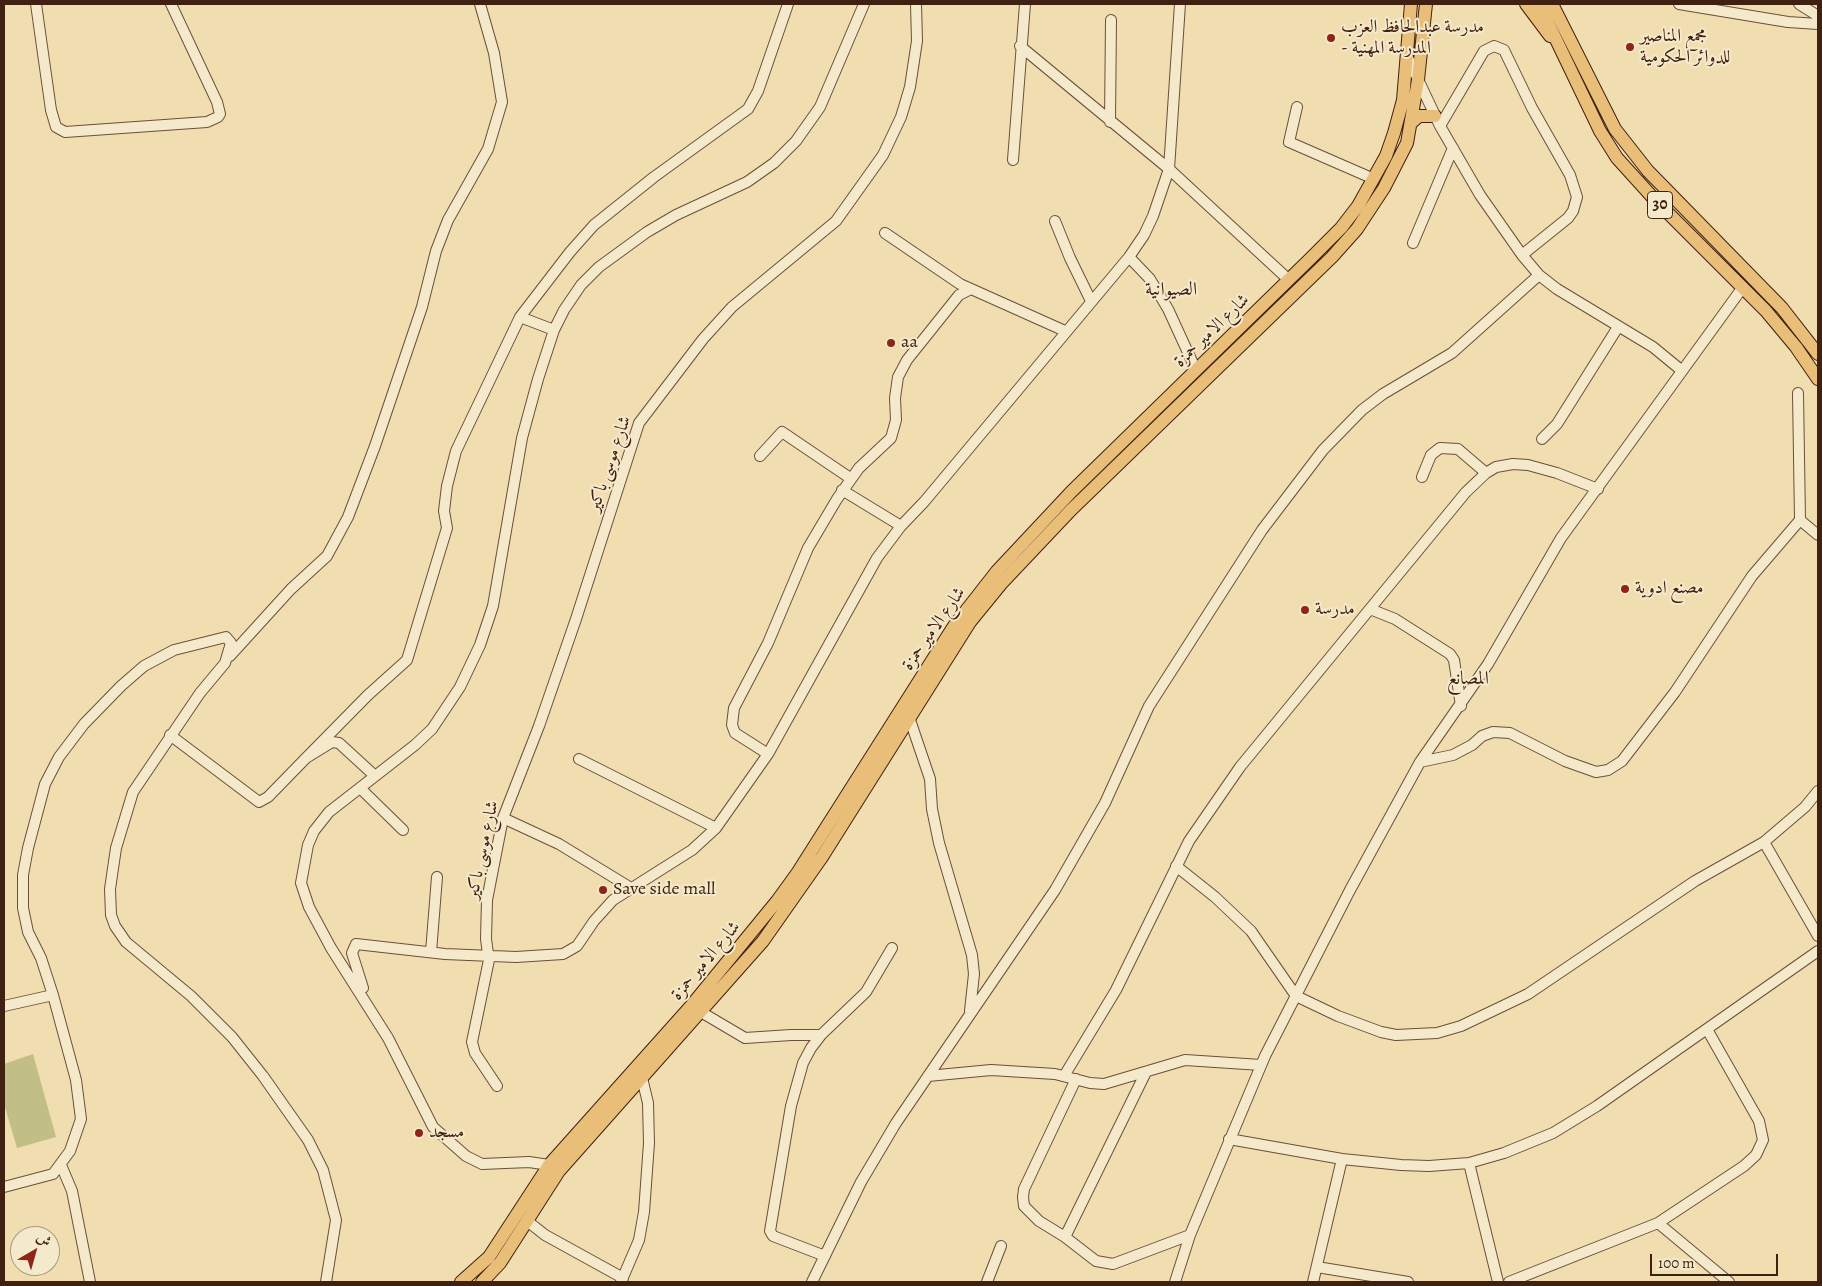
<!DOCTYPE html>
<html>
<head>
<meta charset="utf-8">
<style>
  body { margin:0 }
  #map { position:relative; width:1822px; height:1286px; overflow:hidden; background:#f0ddb0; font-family:Alegreya,Amiri,serif }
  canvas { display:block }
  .frame { position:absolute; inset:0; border:5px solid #402011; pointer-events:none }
  .north { position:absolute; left:10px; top:1226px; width:50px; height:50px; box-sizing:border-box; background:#f5e9cc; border:1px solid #ad9981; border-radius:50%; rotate:38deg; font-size:14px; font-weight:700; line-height:20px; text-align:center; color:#402011 }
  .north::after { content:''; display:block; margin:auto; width:18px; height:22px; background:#8f2418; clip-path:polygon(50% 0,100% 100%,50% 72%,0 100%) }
  .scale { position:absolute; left:1650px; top:1254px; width:128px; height:22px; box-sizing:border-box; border:2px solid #402011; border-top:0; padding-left:6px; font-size:15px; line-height:18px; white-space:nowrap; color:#402011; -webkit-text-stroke:4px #f5e9cc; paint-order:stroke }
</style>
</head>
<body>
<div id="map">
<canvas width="1822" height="1286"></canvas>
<div class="frame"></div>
<div class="north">ش</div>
<div class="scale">100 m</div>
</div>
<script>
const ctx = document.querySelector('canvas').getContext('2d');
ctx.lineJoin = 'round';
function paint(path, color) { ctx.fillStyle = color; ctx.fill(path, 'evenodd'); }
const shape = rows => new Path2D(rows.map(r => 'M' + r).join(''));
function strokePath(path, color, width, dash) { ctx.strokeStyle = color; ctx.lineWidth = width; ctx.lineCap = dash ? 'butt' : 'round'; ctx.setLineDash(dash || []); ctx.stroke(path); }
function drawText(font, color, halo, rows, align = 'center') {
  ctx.font = font + ' Alegreya,Amiri,serif'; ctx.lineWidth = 4; ctx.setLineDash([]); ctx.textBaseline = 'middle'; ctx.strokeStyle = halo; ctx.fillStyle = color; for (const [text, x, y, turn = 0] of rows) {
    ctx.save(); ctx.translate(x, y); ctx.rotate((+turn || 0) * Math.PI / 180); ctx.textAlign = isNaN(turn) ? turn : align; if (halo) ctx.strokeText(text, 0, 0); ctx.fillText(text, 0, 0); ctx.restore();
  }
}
paint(shape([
  [33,1054,56,1137,17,1148,4,1104,4,1064]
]), '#c1bf86');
const minor = shape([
  [36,4,51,110,56,127,65,132,207,122,218,117,220,114,217,102,171,4],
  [1679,4,1788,22,1818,24],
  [1799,4,1818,16],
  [1020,46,1169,169,1289,280],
  [1408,58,1440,126,1480,195,1522,255,1539,275,1557,289,1653,347,1681,370],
  [1297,107,1289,142,1374,179],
  [1110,122,1111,20],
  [1440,126,1484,51,1494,46,1504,50,1532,108,1570,175,1577,197,1573,211,1568,218,1522,255],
  [1013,160,1025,4],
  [1055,221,1070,258,1091,301],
  [885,233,960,284,1065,331],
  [1413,243,1453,148],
  [1129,257,1150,279,1168,309,1196,370],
  [520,317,554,330],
  [1542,439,1557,424,1618,327],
  [760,456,782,432,850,478],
  [1422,477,1431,455,1440,448,1458,449,1486,473],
  [842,490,901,526],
  [1800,520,1818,535],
  [1370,609,1395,619,1450,654,1454,660,1461,706],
  [230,656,291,589,327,556,348,517,375,446,422,307,436,251,448,220,488,149,502,102,494,53,480,4],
  [909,717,930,779,932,809,939,843,972,955,974,974,970,1011],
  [170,735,259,802,268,797,306,758,332,742,339,743,375,776],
  [768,754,735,733,732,725,734,708,768,643,808,548,837,499,859,468,891,438,896,420,895,398,898,377,907,360,959,295,971,289],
  [306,758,368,695,407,660,447,528,444,511,447,486,456,451,520,317,570,252,594,225,654,177,748,109,758,91,788,4],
  [579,759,716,828],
  [1420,762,1453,755,1472,745,1482,736,1493,732,1510,733,1565,761,1596,772,1608,770,1622,761,1675,692,1752,576,1800,520,1798,393],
  [360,788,403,830],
  [503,818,559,844,631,888],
  [1764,842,1818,936],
  [1176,866,1215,897,1251,931,1296,996,1338,1016,1381,1032,1396,1035,1437,1033,1461,1026,1528,994,1695,881,1764,842,1805,807,1818,791],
  [431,952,437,877],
  [490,955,488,954,486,939,487,900,503,818,539,726,576,619,639,423,703,339,732,307,836,221,883,155,901,117,910,87,917,41,916,4],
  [490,955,472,1042,475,1053,497,1086],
  [363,988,352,953,356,944,445,954,516,957,563,954,577,946,594,921,613,900,692,850,716,828,768,754,877,558,901,526,924,502,1129,257,1144,235,1153,216,1169,169,1180,4],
  [4,1006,53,995],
  [701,1012,745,1038,791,1035,821,1035],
  [1146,1072,1065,1237,1096,1261,1113,1264,1190,1235],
  [928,1076,991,1070,1055,1074,1090,1083,1104,1084,1185,1060,1261,1065],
  [1064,1076,1116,990,1189,841,1240,767,1466,492,1486,473,1496,467,1513,464,1528,465,1557,473,1598,489],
  [1229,1139,1342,1159,1401,1165,1429,1166,1469,1163,1504,1153,1553,1133,1597,1106,1818,951],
  [1469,1163,1498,1282],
  [61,1165,72,1191,90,1282],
  [549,1165,529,1162,482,1164,466,1156,433,1127,388,1038,331,948,309,907,301,883,308,845,314,831,329,812,415,745,432,729,460,687,480,645,493,606,522,438,538,379,554,330,564,310,581,285,599,267,647,232,676,215,747,182,774,163,796,141,820,107,864,4],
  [4,1187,53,1174,70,1151,81,1119,76,1080,53,995,41,958,28,932,23,908,23,875,28,848,45,784,59,757,84,724,121,686,144,666,174,650,226,637,231,643,225,663,200,693,133,792,116,848,110,889,111,915,115,926,126,942,191,996,232,1037,263,1076,308,1140,323,1170,336,1220,326,1282],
  [526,1220,545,1235,623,1278],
  [1658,1223,1729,1282],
  [1065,1237,1039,1221,1024,1206,1023,1197,1024,1189,1076,1079],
  [825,1256,773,1236,770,1231,791,1106,803,1063,811,1048,821,1035,866,992,892,948],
  [1317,1267,1408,1282],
  [621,1282,639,1240,644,1212,649,1143,648,1103,642,1078],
  [812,1282,861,1182,896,1123,1055,890,1105,803,1149,706,1262,530,1323,450,1362,410,1383,394,1452,353,1539,275],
  [987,1282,1001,1246],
  [1175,1282,1190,1235,1265,1056,1350,890,1420,762,1488,664,1561,538,1743,287],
  [1313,1282,1342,1159],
  [1509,1282,1658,1223,1744,1166,1756,1155,1763,1140,1759,1121,1708,1031]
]);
const major = shape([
  [1526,4,1550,36],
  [1539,4,1600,131,1617,158,1655,200,1766,311,1796,347,1818,379],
  [1552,4,1615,129,1648,171,1782,308,1818,354],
  [1411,123,1419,116,1435,116],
  [461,1282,489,1257,549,1165,691,1006,777,901,798,872,954,626,997,571,1072,491,1311,258,1341,228,1358,206,1386,156,1394,133,1403,100,1411,4],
  [482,1282,500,1263,559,1171,763,941,822,857,970,622,1001,584,1071,510,1332,257,1357,229,1384,188,1407,143,1418,80,1426,4]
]);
strokePath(minor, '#6c4f39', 12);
strokePath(major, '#402011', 14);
strokePath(minor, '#f5e9cc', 10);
strokePath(major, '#e8be78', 12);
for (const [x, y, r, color] of [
  [1331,38,5,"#8f2418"],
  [1630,47,5,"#8f2418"],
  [891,343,5,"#8f2418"],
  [1625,589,5,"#8f2418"],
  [1305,610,5,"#8f2418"],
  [603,890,5,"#8f2418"],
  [419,1133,5,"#8f2418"]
]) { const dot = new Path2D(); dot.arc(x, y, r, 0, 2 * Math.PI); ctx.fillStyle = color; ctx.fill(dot); strokePath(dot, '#f5e9cc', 2); }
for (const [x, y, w] of [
  [1660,205,25]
]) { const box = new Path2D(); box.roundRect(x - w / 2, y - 13.5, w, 27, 4); ctx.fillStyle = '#f5e9cc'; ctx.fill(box); strokePath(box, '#402011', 1); }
drawText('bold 16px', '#402011', null, [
  ["30",1660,205]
]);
drawText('18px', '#402011', '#f5e9cc', [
  ["مدرسة عبدالحافظ العزب",1341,28],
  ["- المدرسة المهنية",1341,49],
  ["مجمع المناصير",1640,37],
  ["للدوائر الحكومية",1640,58],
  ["aa",901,343],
  ["مصنع ادوية",1635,589],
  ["مدرسة",1315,610],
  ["Save side mall",613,890],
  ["مسجد",429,1133]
], 'left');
drawText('18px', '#402011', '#f5e9cc', [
  ["شارع الامير حمزة",1212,331,-44],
  ["شارع موسى باكير",610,464,-71],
  ["شارع الامير حمزة",934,629,-55],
  ["شارع موسى باكير",483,850,-78],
  ["شارع الامير حمزة",706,961,-50]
]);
drawText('19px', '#402011', '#f5e9cc', [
  ["الصيوانية",1171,290],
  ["المصانع",1468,679]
]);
</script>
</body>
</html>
